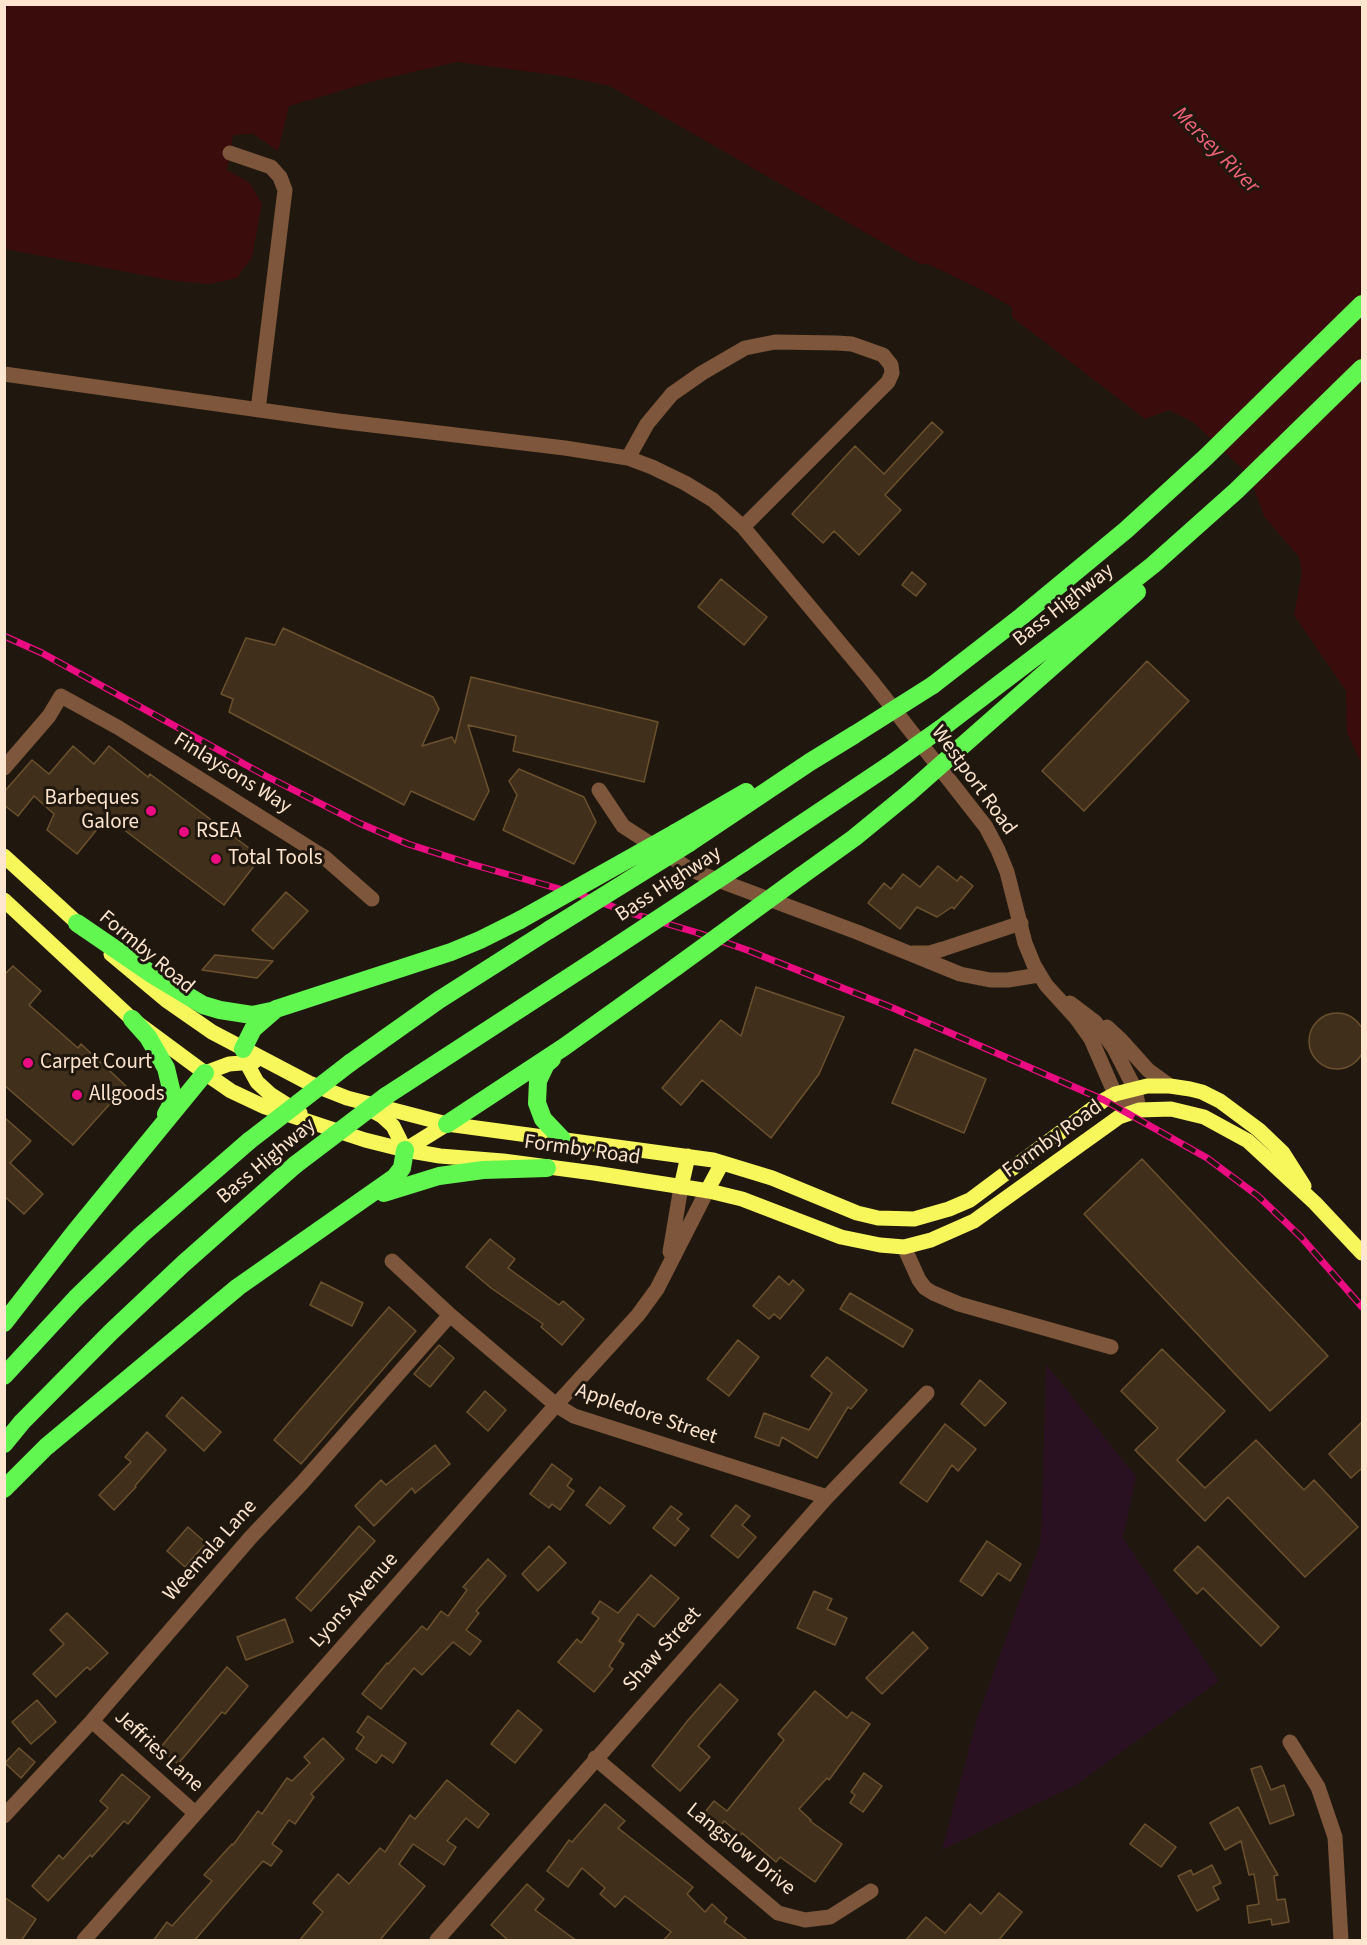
<!DOCTYPE html>
<html>
<head>
<meta charset="utf-8">
<style>
  body { margin:0 }
  #map { position:relative; width:1367px; height:1945px; overflow:hidden; background:#20180e; font-family:"Source Sans 3",sans-serif }
  canvas { display:block }
  .frame { position:absolute; inset:0; border:6px solid #fde5cf; pointer-events:none }
</style>
</head>
<body>
<div id="map">
<canvas width="1367" height="1945"></canvas>
<div class="frame"></div>
</div>
<script>
const ctx = document.querySelector('canvas').getContext('2d');
ctx.lineJoin = 'round';
function paint(path, color) { ctx.fillStyle = color; ctx.fill(path, 'evenodd'); }
const shape = rows => new Path2D(rows.map(r => 'M' + r).join(''));
function strokePath(path, color, width, dash) { ctx.strokeStyle = color; ctx.lineWidth = width; ctx.lineCap = dash ? 'butt' : 'round'; ctx.setLineDash(dash || []); ctx.stroke(path); }
function drawText(font, color, halo, rows, align = 'center') {
  ctx.font = font + ' "Source Sans 3",sans-serif'; ctx.lineWidth = 6; ctx.setLineDash([]); ctx.textBaseline = 'middle'; ctx.strokeStyle = halo; ctx.fillStyle = color; for (const [text, x, y, turn = 0] of rows) {
    ctx.save(); ctx.translate(x, y); ctx.rotate((+turn || 0) * Math.PI / 180); ctx.textAlign = isNaN(turn) ? turn : align; if (halo) ctx.strokeText(text, 0, 0); ctx.fillText(text, 0, 0); ctx.restore();
  }
}
paint(shape([
  [1046,1364,1136,1477,1123,1538,1219,1681,1076,1785,942,1850,977,1719,1041,1541]
]), '#2a1121');
paint(shape([
  [5,5,1362,5,1362,764,1347,733,1346,691,1294,615,1302,573,1299,557,1264,516,1249,475,1193,422,1169,410,1145,419,1012,317,1012,307,980,289,928,264,920,264,610,86,562,76,457,62,378,80,289,106,278,151,253,134,233,135,227,170,250,183,262,204,252,257,237,278,209,284,175,281,5,249]
]), '#3b0c0c');
const building = shape([
  [932,422,943,432,885,495,901,510,859,555,834,531,823,543,792,514,855,446,884,474,932,422],
  [912,572,926,584,916,596,902,585,912,572],
  [721,579,767,617,744,645,698,607,721,579],
  [283,628,433,697,439,709,422,746,452,737,455,743,471,677,658,722,644,782,513,751,516,736,468,725,489,791,474,820,411,791,404,805,229,712,233,699,221,694,246,638,275,645,283,628],
  [1147,661,1189,701,1084,811,1042,771,1147,661],
  [73,746,94,764,109,746,148,777,150,774,261,857,224,905,107,817,77,854,47,830,54,814,34,796,18,816,4,805,4,792,32,760,49,774,73,746],
  [519,769,584,797,596,822,574,864,503,830,517,795,509,781,519,769],
  [938,866,957,881,961,876,973,886,954,909,952,907,937,917,917,907,900,929,868,903,884,883,891,889,903,874,920,887,938,866],
  [286,892,308,911,273,949,252,930,286,892],
  [215,955,273,961,257,978,202,970,215,955],
  [13,966,41,991,29,1005,78,1048,81,1044,126,1086,73,1145,4,1085,4,975,13,966],
  [756,987,844,1017,819,1074,771,1138,702,1080,681,1105,662,1088,721,1020,741,1036,756,987],
  '1309 1041a28 28 0 1 1 56 0a28 28 0 1 1-56 0Z',
  [915,1049,986,1079,964,1133,892,1103,915,1049],
  [4,1117,31,1141,10,1163,43,1194,24,1214,4,1196,4,1117],
  [1142,1159,1328,1356,1270,1411,1084,1214,1142,1159],
  [490,1239,515,1259,508,1268,559,1305,563,1301,584,1319,562,1345,541,1327,543,1324,491,1288,466,1267,490,1239],
  [779,1276,789,1285,793,1280,804,1290,780,1319,774,1314,769,1319,753,1306,779,1276],
  [321,1282,363,1303,352,1326,310,1305,321,1282],
  [850,1293,913,1330,903,1347,840,1309,850,1293],
  [389,1307,416,1331,301,1464,274,1440,389,1307],
  [738,1340,759,1357,729,1396,707,1379,738,1340],
  [439,1345,454,1358,430,1387,414,1374,439,1345],
  [1162,1349,1225,1411,1177,1460,1205,1488,1256,1440,1304,1490,1314,1480,1358,1527,1305,1577,1228,1497,1205,1521,1135,1450,1158,1428,1121,1391,1162,1349],
  [827,1357,867,1390,851,1409,848,1407,817,1458,782,1437,779,1446,755,1437,764,1413,809,1430,832,1393,811,1376,827,1357],
  [980,1380,1006,1403,985,1426,961,1404,980,1380],
  [485,1391,506,1410,488,1431,467,1412,485,1391],
  [182,1397,221,1432,204,1451,166,1416,182,1397],
  [1362,1422,1362,1468,1351,1478,1329,1454,1362,1422],
  [945,1424,976,1449,958,1471,952,1465,927,1502,900,1483,945,1424],
  [147,1432,166,1450,135,1486,136,1487,114,1510,99,1495,131,1462,125,1457,147,1432],
  [435,1445,450,1464,415,1493,412,1488,374,1526,355,1506,381,1480,386,1485,435,1445],
  [552,1464,572,1479,567,1486,574,1491,560,1510,552,1504,549,1508,530,1494,552,1464],
  [600,1487,625,1506,610,1524,586,1505,600,1487],
  [736,1505,750,1516,742,1525,756,1537,738,1558,711,1536,736,1505],
  [671,1506,682,1514,677,1519,689,1529,675,1546,653,1528,671,1506],
  [359,1526,375,1541,311,1611,296,1598,359,1526],
  [188,1527,206,1543,185,1567,167,1551,188,1527],
  [987,1541,1021,1564,1010,1581,998,1573,982,1596,960,1581,987,1541],
  [549,1546,566,1563,538,1591,522,1574,549,1546],
  [1198,1546,1279,1627,1261,1646,1203,1588,1197,1594,1174,1570,1198,1546],
  [488,1559,506,1576,476,1611,479,1613,466,1630,481,1641,470,1655,453,1642,422,1675,414,1668,381,1709,362,1694,387,1663,388,1664,422,1626,427,1630,441,1611,448,1616,467,1590,463,1587,488,1559],
  [651,1575,679,1598,654,1627,638,1614,619,1641,624,1644,609,1666,613,1669,594,1692,558,1662,577,1639,581,1643,599,1618,592,1613,600,1601,618,1613,651,1575],
  [814,1591,832,1599,827,1609,847,1618,835,1645,797,1628,814,1591],
  [67,1613,108,1653,90,1670,87,1667,56,1697,33,1674,64,1644,50,1630,67,1613],
  [285,1619,293,1642,246,1660,237,1637,285,1619],
  [913,1632,928,1648,882,1694,866,1678,913,1632],
  [227,1667,248,1686,225,1714,222,1712,178,1764,160,1748,227,1667],
  [720,1684,738,1700,698,1746,710,1757,680,1791,652,1766,689,1719,720,1684],
  [815,1691,847,1718,852,1712,870,1724,829,1780,827,1778,799,1809,811,1820,810,1821,842,1844,815,1882,780,1857,776,1862,742,1833,741,1835,724,1821,718,1830,701,1817,714,1801,727,1811,784,1740,778,1734,815,1691],
  [37,1700,56,1722,31,1744,12,1722,37,1700],
  [518,1710,542,1730,515,1763,491,1744,518,1710],
  [368,1716,406,1743,393,1763,382,1755,376,1763,356,1749,364,1737,357,1732,368,1716],
  [323,1738,344,1759,311,1794,314,1797,295,1824,289,1820,272,1844,282,1851,271,1866,263,1861,194,1941,153,1941,167,1922,172,1926,212,1881,204,1875,232,1844,233,1845,258,1811,262,1814,287,1778,292,1781,310,1763,304,1757,323,1738],
  [19,1748,35,1762,21,1778,5,1763,19,1748],
  [1261,1766,1271,1790,1284,1785,1294,1815,1270,1824,1251,1769,1261,1766],
  [864,1773,882,1786,863,1812,850,1803,855,1795,851,1792,864,1773],
  [122,1774,150,1797,128,1824,124,1821,92,1857,90,1855,48,1901,32,1886,59,1855,63,1859,108,1808,100,1801,122,1774],
  [447,1780,489,1814,478,1828,466,1818,447,1841,456,1847,444,1865,413,1844,399,1864,425,1886,379,1941,299,1941,323,1912,313,1903,338,1874,349,1884,380,1848,385,1852,410,1815,415,1819,447,1780],
  [605,1804,625,1821,618,1828,693,1887,687,1894,705,1912,712,1904,727,1918,724,1922,749,1941,663,1941,671,1932,625,1896,615,1907,600,1894,605,1888,582,1868,568,1887,547,1871,569,1840,572,1842,605,1804],
  [1238,1807,1278,1875,1274,1876,1277,1900,1285,1899,1289,1922,1272,1925,1271,1919,1249,1923,1247,1906,1259,1904,1254,1874,1249,1875,1241,1841,1225,1850,1210,1823,1238,1807],
  [1145,1824,1176,1847,1161,1867,1130,1844,1145,1824],
  [1212,1865,1221,1883,1213,1887,1219,1899,1197,1911,1178,1876,1191,1870,1193,1875,1212,1865],
  [527,1884,544,1899,535,1910,577,1941,509,1941,491,1925,527,1884],
  [999,1893,1022,1912,998,1941,905,1941,926,1917,945,1933,970,1904,981,1914,999,1893],
  [4,1897,36,1919,21,1941,10,1941,4,1936,4,1897]
]);
paint(building, '#40301b');
strokePath(building, '#6b512e', 1.5);
strokePath(shape([
  [230,153,271,167,280,177,285,190,258,410],
  [4,374,338,421,565,448,628,458,652,467,685,483,713,500,743,527,870,679,986,827,998,850,1007,872,1025,943,1034,965,1046,985,1076,1018,1091,1039,1115,1094,1135,1111],
  [628,458,647,424,672,394,702,373,745,348,775,342,837,343,852,344,883,355,891,365,892,373,888,382,743,527],
  [4,768,49,716,61,696,119,728,324,857,372,899],
  [599,790,623,826,691,870,857,932,960,974,990,980,1008,980,1039,975],
  [913,953,930,953,943,949,1021,923],
  [1070,1003,1095,1022,1114,1048,1135,1089,1139,1110],
  [1107,1027,1121,1040,1148,1070,1170,1086],
  [904,1247,919,1280,925,1288,933,1293,959,1304,1111,1347],
  [670,1252,681,1187],
  [392,1261,450,1315,556,1405,574,1416,827,1497],
  [92,1721,195,1813],
  [1290,1742,1318,1787,1335,1837,1341,1940],
  [595,1758,778,1913,805,1920,830,1917,871,1891],
  [4,1816,92,1721,251,1537,302,1483,450,1315],
  [84,1940,556,1405,638,1315,657,1289,707,1191],
  [437,1940,827,1497,927,1393]
]), '#7d563b', 15);
strokePath(shape([
  [4,856,85,930],
  [4,900,132,1019,205,1073,231,1091,265,1107,365,1140,405,1150,440,1156,503,1161,594,1173,709,1191,742,1199,841,1237,880,1245,904,1247,931,1240,974,1221,1119,1117,1139,1110,1171,1109,1204,1117,1248,1141,1315,1203,1362,1253],
  [111,954,166,1000,212,1032,309,1083,347,1098,447,1124,713,1160,772,1178,857,1213,878,1218,914,1219,949,1209,970,1200,1104,1100,1115,1094,1147,1086,1170,1086,1190,1089,1202,1092,1220,1101,1259,1130,1283,1153,1304,1186],
  [243,1049,246,1062,257,1082,270,1094,300,1113],
  [205,1073,229,1064,254,1062],
  [369,1109,382,1116,393,1126,405,1150],
  [405,1150,447,1124],
  [681,1187,688,1156],
  [707,1191,722,1163]
]), '#f7f75c', 15);
strokePath(shape([
  [933,685,1022,616,1126,530,1206,457,1362,304],
  [947,724,1077,625,1153,565,1236,491,1362,368],
  [961,747,1137,592],
  [675,833,746,792],
  [689,843,810,762,854,735],
  [743,863,888,766],
  [801,876,854,838,909,793],
  [77,923,153,975,203,1005,220,1010,252,1015,271,1011],
  [132,1019,148,1037,166,1068,172,1093,171,1105,166,1114],
  [243,1049,253,1029,276,1009,451,952,480,940,520,920],
  [552,1059,546,1064,538,1081,537,1103,543,1119,562,1139],
  [350,1063,439,1000,549,930],
  [386,1096,600,957],
  [447,1124,564,1047,676,967],
  [384,1193,439,1176,483,1170,547,1168],
  [4,1323,74,1233,205,1073],
  [4,1376,76,1298,141,1235,249,1141],
  [4,1444,22,1422,111,1332,183,1264,295,1165],
  [4,1489,46,1447,238,1287,395,1177,402,1168,405,1150]
]), '#62f651', 18);
const rail = shape([
  [4,636,42,653,266,776,359,823,408,844,471,864,581,895,627,912,695,932,747,950,893,1008,1104,1100,1207,1158,1258,1196,1301,1237,1362,1307]
]);
strokePath(rail, '#ec0c82', 7);
strokePath(rail, '#20180e', 4.5, [14]);
strokePath(shape([
  [854,735,933,685],
  [888,766,947,724],
  [909,793,961,747],
  [520,920,675,833],
  [549,930,689,843],
  [600,957,743,863],
  [676,967,801,876],
  [249,1141,350,1063],
  [295,1165,386,1096]
]), '#62f651', 18);
for (const [x, y, r, color] of [
  [151,811,6,"#ec0c82"],
  [184,832,6,"#ec0c82"],
  [216,859,6,"#ec0c82"],
  [28,1063,6,"#ec0c82"],
  [77,1095,6,"#ec0c82"]
]) { const dot = new Path2D(); dot.arc(x, y, r, 0, 2 * Math.PI); ctx.fillStyle = color; ctx.fill(dot); strokePath(dot, '#20180e', 2); }
drawText('21px', '#fde5cf', '#20180e', [
  ["Bass Highway",1064,606,-38],
  ["Finlaysons Way",232,774,32],
  ["Westport Road",973,781,54],
  ["Bass Highway",669,885,-33],
  ["Formby Road",146,953,40],
  ["Formby Road",1053,1140,-36],
  ["Formby Road",582,1151,8],
  ["Bass Highway",267,1162,-40],
  ["Appledore Street",646,1415,19],
  ["Weemala Lane",211,1551,-48],
  ["Lyons Avenue",355,1601,-48],
  ["Shaw Street",663,1650,-48],
  ["Jeffries Lane",158,1752,42],
  ["Langslow Drive",740,1850,39]
]);
drawText('21px', '#fde5cf', '#20180e', [
  ["Barbeques",139,799,"right"],
  ["Galore",139,823,"right"],
  ["RSEA",196,832],
  ["Total Tools",228,859],
  ["Carpet Court",40,1063],
  ["Allgoods",89,1095]
], 'left');
drawText('italic 22px', '#f7637b', '#20180e', [
  ["Mersey River",1215,151,45]
]);
</script>
</body>
</html>
